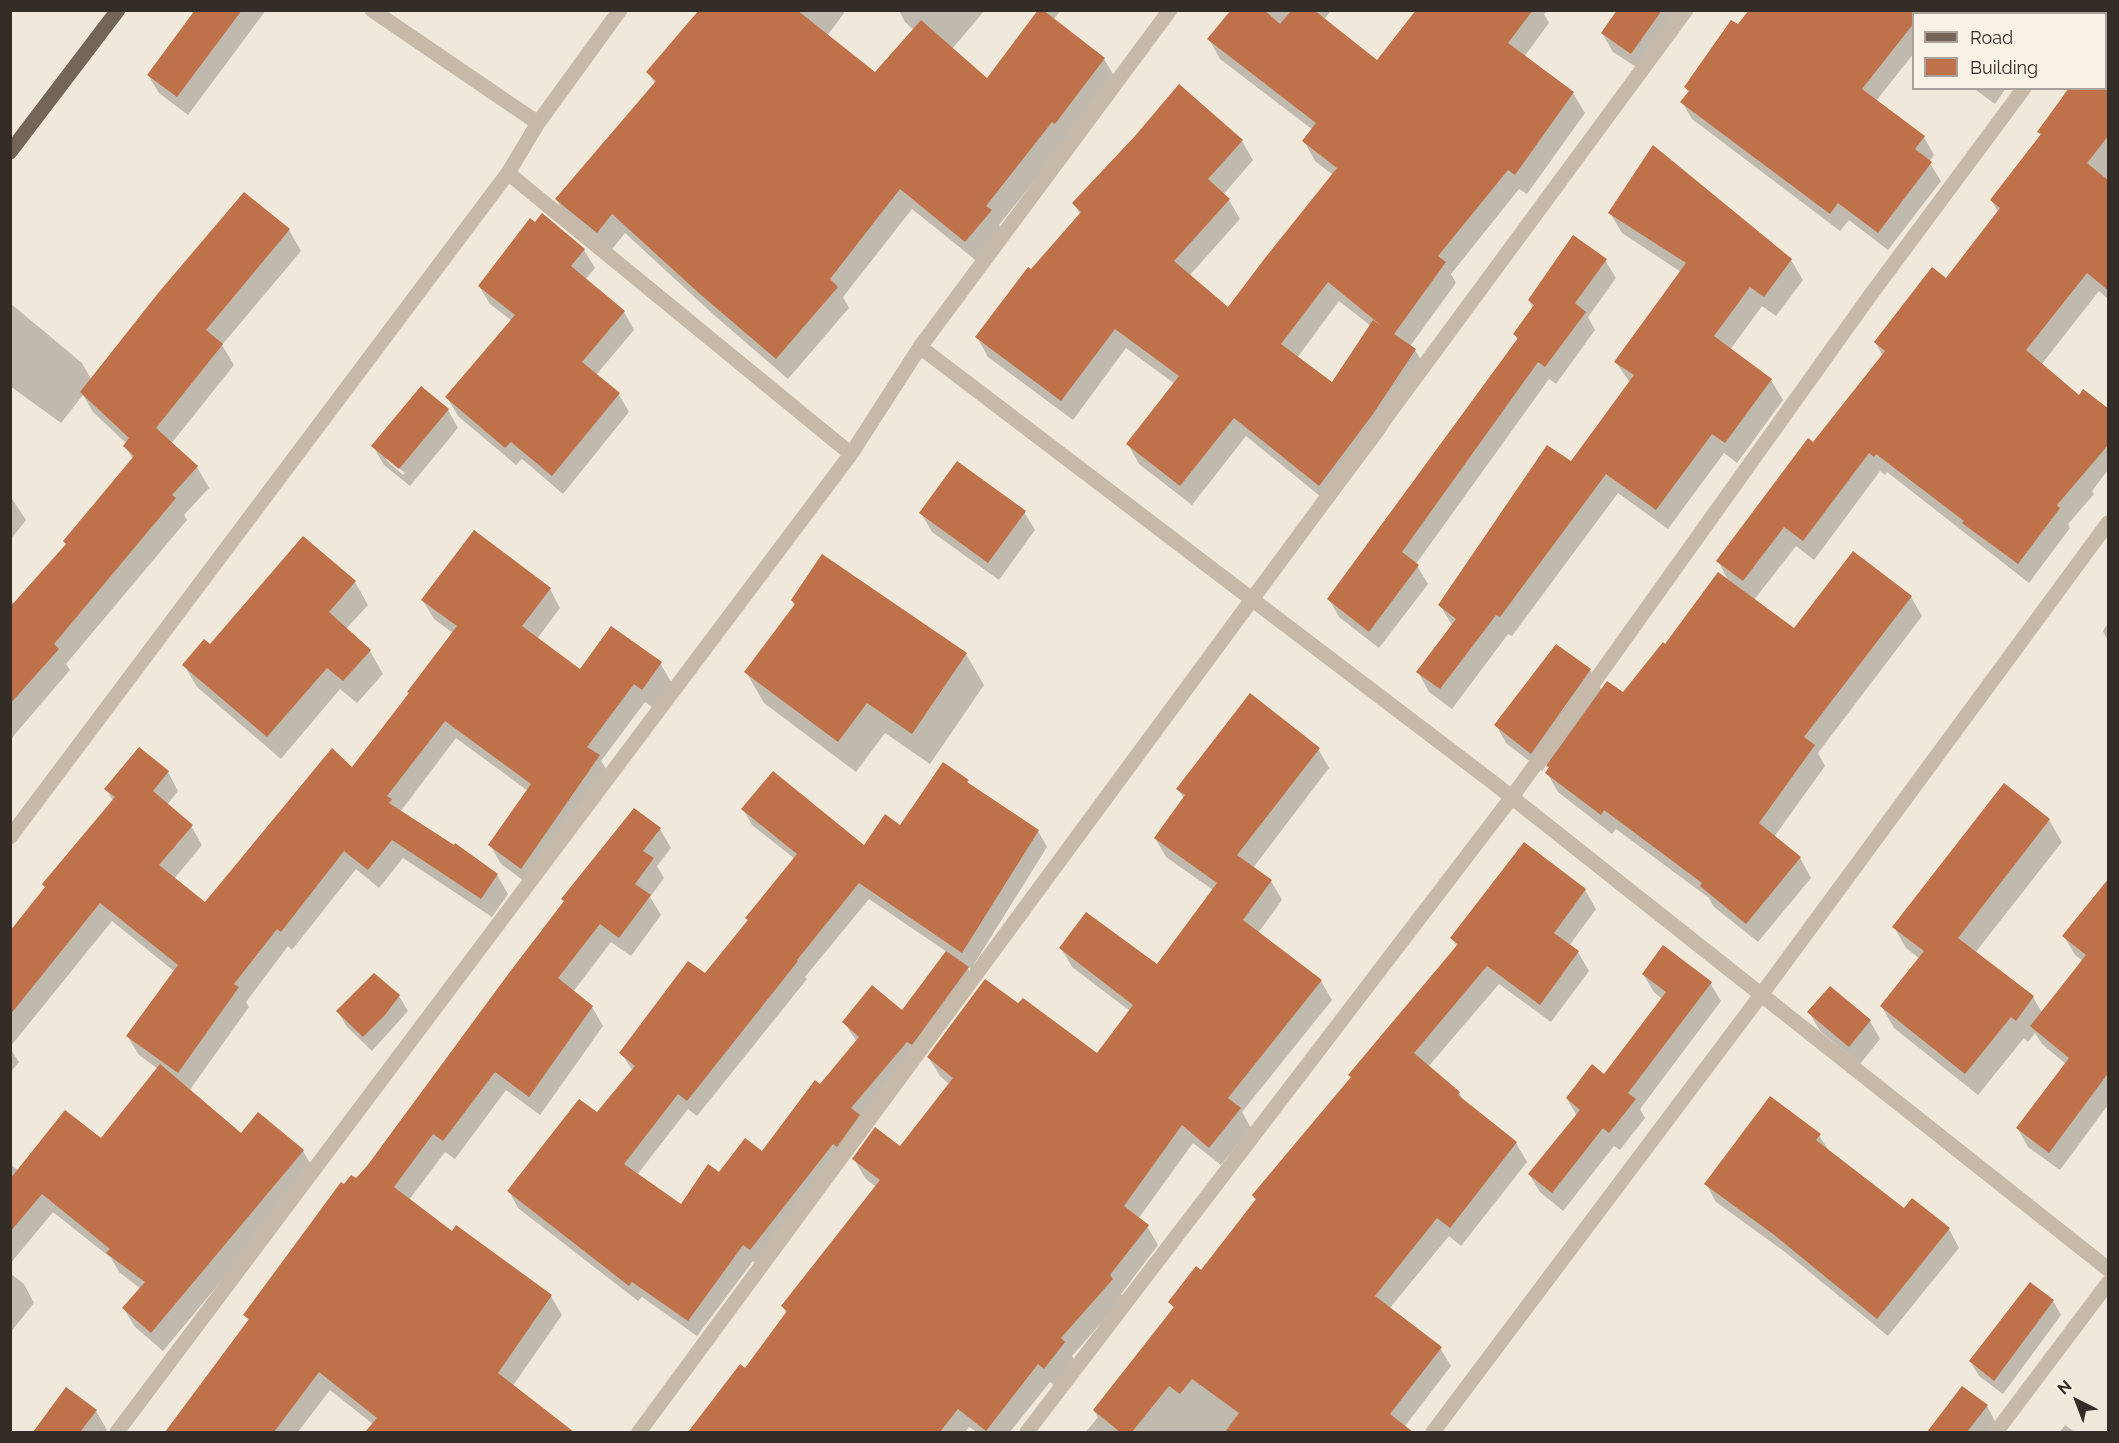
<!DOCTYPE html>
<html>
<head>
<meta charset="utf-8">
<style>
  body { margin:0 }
  #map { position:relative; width:2119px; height:1443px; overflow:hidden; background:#f0e8da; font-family:Raleway,sans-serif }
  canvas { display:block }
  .frame { position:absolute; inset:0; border:12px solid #342c27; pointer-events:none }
  .legend { position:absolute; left:1912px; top:12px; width:195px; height:78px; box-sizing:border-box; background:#f8f1e6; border:2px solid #aaa29a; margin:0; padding:8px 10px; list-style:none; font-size:18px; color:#342c27 }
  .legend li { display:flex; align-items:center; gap:12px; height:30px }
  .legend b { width:30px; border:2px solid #aaa29a }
  .north { position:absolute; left:2047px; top:1371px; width:60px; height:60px; -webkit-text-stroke:4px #f8f1e6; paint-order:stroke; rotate:318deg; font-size:16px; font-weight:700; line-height:24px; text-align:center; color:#342c27 }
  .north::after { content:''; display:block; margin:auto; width:21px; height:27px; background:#342c27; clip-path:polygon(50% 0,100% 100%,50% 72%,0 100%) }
</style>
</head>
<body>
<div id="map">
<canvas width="2119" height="1443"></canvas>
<div class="frame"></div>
<ul class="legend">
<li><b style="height:8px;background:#756559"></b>Road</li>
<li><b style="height:16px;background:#bf7149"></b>Building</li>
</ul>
<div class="north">N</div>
</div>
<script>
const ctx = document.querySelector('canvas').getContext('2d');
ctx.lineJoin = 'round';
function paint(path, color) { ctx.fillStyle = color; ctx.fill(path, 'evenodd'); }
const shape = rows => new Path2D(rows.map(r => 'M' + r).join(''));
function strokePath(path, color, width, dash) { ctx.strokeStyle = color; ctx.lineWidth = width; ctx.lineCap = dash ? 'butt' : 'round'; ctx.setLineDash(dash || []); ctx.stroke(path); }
paint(shape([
  [197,10,266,10,188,115,159,93,148,75],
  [701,10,843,10,844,13,827,36,875,74,914,30,905,22,899,10,985,10,952,49,987,80,1040,10,1061,10,1053,20,1104,59,1116,79,999,225,1002,231,978,262,912,209,843,297,849,308,788,379,714,315,625,233,609,253,568,219,556,199,655,84,648,72],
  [1233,10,1331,10,1324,20,1377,62,1416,12,1415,10,1547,10,1544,14,1549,23,1524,57,1573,93,1585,113,1527,194,1519,189,1451,274,1456,283,1410,346,1415,350,1426,369,1384,434,1331,505,1246,436,1192,505,1139,464,1128,444,1175,384,1126,348,1073,420,988,357,977,337,1081,215,1073,203,1242,141,1253,160,1223,195,1229,200,1240,219,1189,276,1229,309,1333,175,1315,161,1304,141,1313,130,1220,59,1209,39],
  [1339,301,1371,326,1332,384,1297,358],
  [1618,10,1686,10,1642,71,1613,52,1602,33],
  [1750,10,2065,10,2063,14,1914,14,1914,53,1876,101,1924,137,1934,155,1929,162,1941,181,1888,250,1849,220,1840,231,1692,119,1682,102,1689,93,1686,88],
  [2108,39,2108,299,2099,291,2041,365,2079,397,2108,411,2108,470,2092,491,2094,494,2068,524,2070,528,2029,583,1887,472,1885,475,1880,471,1814,560,1796,546,1754,600,1794,630,1911,597,1922,616,1818,753,1825,766,1774,837,1800,858,1811,878,1758,942,1713,906,1709,898,1616,829,1612,834,1558,792,1547,773,1550,769,1547,764,1542,771,1506,743,1496,725,1590,670,1602,691,1623,694,1666,647,1729,582,1718,561,1883,356,1875,342,1946,280,1998,212,1992,201,2041,136,2039,132,2065,96,2064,94,2069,88,2106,88,2106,43],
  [1973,88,2006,88,1995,104],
  [1610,213,1791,260,1803,280,1776,316,1762,306,1730,350,1771,380,1783,400,1737,463,1724,453,1668,529,1618,493,1512,636,1508,634,1452,709,1429,692,1418,672,1452,625,1440,605,1571,463,1630,383,1616,362,1681,272,1622,233],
  [289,230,301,251,222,345,234,365,171,444,197,467,209,488,184,515,187,520,66,664,70,670,10,740,10,600,15,604,67,545,133,459,125,446,127,444,93,412,83,395,61,423,10,386,10,303,82,363,91,379],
  [584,250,595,268,585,280,624,312,634,330,596,375,618,393,629,412,563,494,522,459,516,465,458,416,447,397,512,321,490,304,479,286],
  [1605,260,1616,278,1588,317,1595,330,1556,384,1549,379,1416,564,1428,584,1379,648,1339,617,1329,599,1518,340,1515,335,1533,308,1529,300],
  [448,410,458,428,410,486,384,465,373,446],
  [386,457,405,473,403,475,386,460],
  [10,496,26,520,10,540],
  [1024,512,1035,530,999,580,932,532,921,513],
  [355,582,368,605,346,629,370,651,383,674,357,703,340,689,281,759,197,687,184,665,210,646],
  [550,589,560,608,537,639,580,671,660,663,671,682,653,708,645,702,601,761,610,775,532,887,501,864,490,845,528,791,456,738,400,812,497,875,508,894,492,917,403,858,379,888,356,869,292,950,288,946,246,1002,249,1007,189,1091,241,1135,303,1151,314,1170,163,1351,135,1327,124,1309,141,1289,119,1272,111,1258,53,1212,10,1264,10,1164,19,1171,101,1140,158,1069,139,1055,128,1037,175,972,112,921,10,1047,10,934,113,801,106,789,168,772,178,791,167,805,191,826,202,845,174,879,205,905,353,770,453,633,434,619,423,601],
  [792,600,966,654,984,685,930,764,885,733,856,772,764,703,746,672,795,606],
  [2108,623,2108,641,2103,631],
  [1318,749,1329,768,1253,868,1271,881,1282,900,1258,933,1321,981,1332,1000,1242,1112,1251,1128,1221,1165,1193,1143,1138,1219,1147,1226,1158,1245,1121,1294,1123,1298,1072,1356,1075,1362,1055,1386,1050,1382,1010,1432,977,1432,969,1427,965,1432,699,1432,695,1426,745,1370,787,1314,782,1306,876,1187,865,1178,854,1159,901,1148,949,1084,940,1076,929,1058,1019,1005,1097,1055,1130,1011,1072,967,1061,948,1158,966,1213,890,1166,857,1155,838,1184,799,1178,789],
  [967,781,971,787,1038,831,1047,847,971,969,966,965,977,985,759,1266,753,1261,697,1336,642,1297,638,1301,518,1208,509,1191,598,1115,633,1071,621,1053,705,975,795,859,752,825,743,809,865,847,900,827],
  [869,899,947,952,903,1012,844,1022,857,1042,763,1153,720,1174,681,1206,637,1175,688,1109,697,1116,807,979,805,977],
  [2049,820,2062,842,1975,953,2033,997,2042,1013,2083,961,2075,955,2064,936,2108,892,2108,1105,2060,1170,2028,1147,2018,1129,2066,1064,2042,1044,2035,1033,2028,1042,2024,1038,1978,1095,1894,1028,1882,1007,1920,959,1906,948,1894,927],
  [660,829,671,848,657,866,664,878,650,897,661,915,631,956,611,942,573,992,592,1007,603,1026,540,1115,506,1090,455,1159,445,1152,409,1200,453,1233,457,1228,551,1296,562,1315,512,1387,571,1432,367,1432,374,1425,330,1390,298,1432,168,1432,249,1322,245,1315,344,1186,356,1180],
  [1585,890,1596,909,1569,946,1578,952,1589,971,1551,1022,1499,984,1428,1067,1459,1093,1464,1102,1516,1143,1527,1162,1461,1246,1449,1236,1389,1309,1440,1348,1451,1366,1402,1430,1404,1432,1086,1432,1098,1417,1094,1411,1174,1309,1170,1302,1201,1272,1256,1200,1253,1196,1352,1079,1349,1075,1457,947,1452,938],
  [1643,974,1710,983,1721,1001,1640,1109,1645,1118,1620,1150,1614,1146,1563,1211,1540,1192,1529,1174,1577,1116,1567,1099,1604,1076,1662,999,1654,992],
  [399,996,408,1011,372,1051,347,1027,338,1012],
  [1809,1012,1870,1021,1880,1039,1860,1064,1820,1031],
  [10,1048,19,1062,10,1073],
  [1819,1135,1829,1151,1905,1210,1949,1229,1959,1248,1888,1336,1785,1252,1716,1202,1706,1184],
  [10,1273,24,1284,34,1303,10,1333],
  [2053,1301,2061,1315,2003,1394,1979,1376,1970,1361],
  [1962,1388,1987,1406,1997,1425,1991,1432,1929,1432],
  [66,1389,96,1411,107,1430,105,1432,35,1432],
  [2065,1425,2075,1432,2060,1432]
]), '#0003');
paint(shape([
  [195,10,242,10,177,97,147,75],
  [699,10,797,10,875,72,921,20,987,78,1038,10,1043,10,1105,58,1055,124,1052,122,986,206,992,210,965,242,900,189,830,279,838,287,776,359,701,295,612,214,597,233,555,199,656,81,646,72],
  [1231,10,1264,10,1280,24,1292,10,1314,10,1377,60,1416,10,1533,10,1508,43,1574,92,1515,175,1508,170,1438,256,1446,262,1394,334,1416,349,1373,414,1319,486,1234,418,1180,486,1126,444,1179,376,1115,329,1061,401,975,337,1028,267,1031,269,1081,212,1072,203,1135,136,1179,84,1243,140,1208,179,1230,199,1174,261,1228,307,1265,258,1337,168,1302,141,1316,123,1207,39],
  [1328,282,1383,327,1373,320,1332,382,1281,344],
  [1617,10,1662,10,1631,54,1601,33],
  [1749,10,1923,10,1921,14,1914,14,1914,23,1862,89,1925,136,1915,149,1932,162,1878,233,1838,203,1830,214,1680,102,1689,91,1684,87,1731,20,1738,24],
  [2069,88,2109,88,2109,135,2087,163,2109,181,2109,291,2087,273,2026,350,2079,395,2083,389,2109,409,2109,444,2057,505,2060,508,2018,564,1962,523,1964,521,1876,454,1874,457,1869,453,1803,541,1784,527,1743,581,1716,561,1808,438,1813,442,1885,351,1874,342,1932,267,1946,278,2000,208,1990,200,2041,134,2037,132],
  [1653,145,1792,259,1764,297,1750,287,1714,336,1772,379,1725,443,1712,434,1656,510,1606,474,1500,617,1496,615,1440,689,1416,672,1456,619,1438,605,1547,445,1571,461,1634,375,1614,362,1686,263,1608,213],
  [244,192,290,229,206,330,223,344,156,428,198,466,172,495,176,498,54,644,59,649,10,704,10,607,66,544,63,541,134,456,123,446,129,438,80,392,159,292],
  [542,213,585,249,571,266,625,311,582,362,620,393,552,476,511,442,505,448,445,397,515,315,478,286,530,218,535,222],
  [1573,235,1607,259,1575,303,1586,312,1545,367,1538,362,1402,552,1419,565,1369,632,1327,599,1518,338,1513,334,1534,305,1528,300],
  [421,386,449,409,399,469,371,446],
  [957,461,1026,511,988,563,919,513],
  [474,530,551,588,522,626,580,669,611,626,662,662,642,690,634,684,587,747,600,755,521,869,488,845,531,784,445,721,387,796,392,799,389,803,454,845,455,843,498,874,481,899,392,840,368,870,344,851,281,932,277,929,234,984,239,987,178,1073,126,1036,178,965,100,903,10,1015,10,931,45,887,42,884,115,797,104,789,139,747,169,771,153,791,193,825,159,865,205,902,332,748,352,767,409,693,407,692,457,626,421,600],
  [303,536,356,581,329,612,371,650,343,681,327,668,267,737,182,665,204,639,210,644],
  [1853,551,1912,596,1804,737,1815,745,1759,823,1801,857,1746,924,1700,886,1702,883,1604,810,1601,815,1545,773,1549,767,1546,766,1607,681,1623,692,1663,642,1665,644,1718,572,1794,628],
  [822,554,967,653,912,734,867,703,838,742,744,672,795,604,791,600],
  [1556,644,1591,669,1531,754,1494,725],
  [1250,693,1320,748,1237,855,1272,880,1243,920,1322,980,1228,1098,1241,1108,1209,1148,1182,1125,1124,1206,1149,1225,1110,1275,1113,1279,1061,1338,1065,1342,1044,1369,1038,1364,986,1431,958,1409,940,1432,688,1432,740,1364,745,1368,787,1311,781,1306,880,1180,852,1159,875,1127,900,1146,953,1078,927,1057,985,979,1018,1003,1023,998,1097,1053,1133,1005,1059,948,1086,912,1157,964,1217,883,1154,838,1185,795,1176,789],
  [943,762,969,780,967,782,1039,830,962,953,859,883,797,960,798,961,687,1101,678,1094,624,1164,681,1204,708,1164,719,1172,745,1138,762,1151,815,1080,820,1084,859,1037,842,1022,872,985,902,1010,946,951,969,967,912,1045,907,1042,851,1108,860,1115,837,1147,833,1144,750,1250,743,1245,688,1321,632,1282,629,1286,507,1191,579,1099,597,1112,635,1066,619,1053,688,961,705,973,748,920,745,918,797,854,741,809,773,771,864,845,885,814,900,825],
  [2004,783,2050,819,1958,938,2034,996,2016,1021,2011,1017,1965,1074,1880,1006,1924,951,1892,927],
  [634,808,661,828,643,851,654,858,635,884,651,895,619,938,600,924,558,978,593,1006,529,1097,495,1072,443,1141,433,1134,394,1187,452,1231,456,1225,552,1295,498,1373,574,1432,365,1432,377,1418,319,1372,274,1432,165,1432,249,1319,243,1315,341,1182,344,1184,351,1175,356,1178,367,1166,509,973,564,901,561,899],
  [1524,842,1586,889,1554,933,1579,951,1540,1005,1487,966,1414,1053,1460,1092,1458,1095,1517,1142,1450,1228,1437,1218,1375,1296,1442,1347,1390,1414,1413,1432,1225,1432,1239,1413,1192,1379,1180,1394,1169,1386,1132,1432,1120,1432,1093,1410,1174,1307,1168,1302,1196,1266,1201,1270,1256,1199,1252,1195,1351,1077,1348,1075,1458,944,1450,938],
  [2109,878,2109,1072,2049,1153,2016,1128,2069,1058,2030,1026,2086,955,2062,936],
  [1663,945,1712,982,1628,1093,1636,1099,1609,1133,1603,1128,1552,1193,1528,1174,1580,1110,1566,1098,1592,1064,1604,1074,1666,992,1642,974],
  [374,973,400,995,385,1015,363,1037,336,1011],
  [1830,986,1871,1020,1849,1047,1807,1012],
  [160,1064,241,1133,258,1112,304,1150,151,1333,122,1308,145,1282,106,1253,110,1249,42,1194,10,1232,10,1179,65,1110,101,1138],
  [1770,1096,1821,1134,1816,1140,1904,1208,1912,1198,1950,1228,1877,1319,1773,1234,1704,1184],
  [2030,1282,2054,1300,1994,1381,1969,1361],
  [1962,1386,1988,1405,1967,1432,1927,1432],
  [66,1387,97,1410,80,1432,33,1432]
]), '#bf7149');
strokePath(shape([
  [372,10,538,123],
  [2080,14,2082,10],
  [508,173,851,454],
  [920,347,1495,784,2108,1269],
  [10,837,508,173,538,123,620,10],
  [117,1432,851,454,920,347,1170,10],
  [639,1432,1686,10],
  [1027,1432,1512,797,1869,297,2024,88],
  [1433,1432,1761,995,2108,523],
  [1996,1432,2108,1283]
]), '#c7b9a7', 15);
strokePath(shape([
  [10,152,118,10]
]), '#756559', 15);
</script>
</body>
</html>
